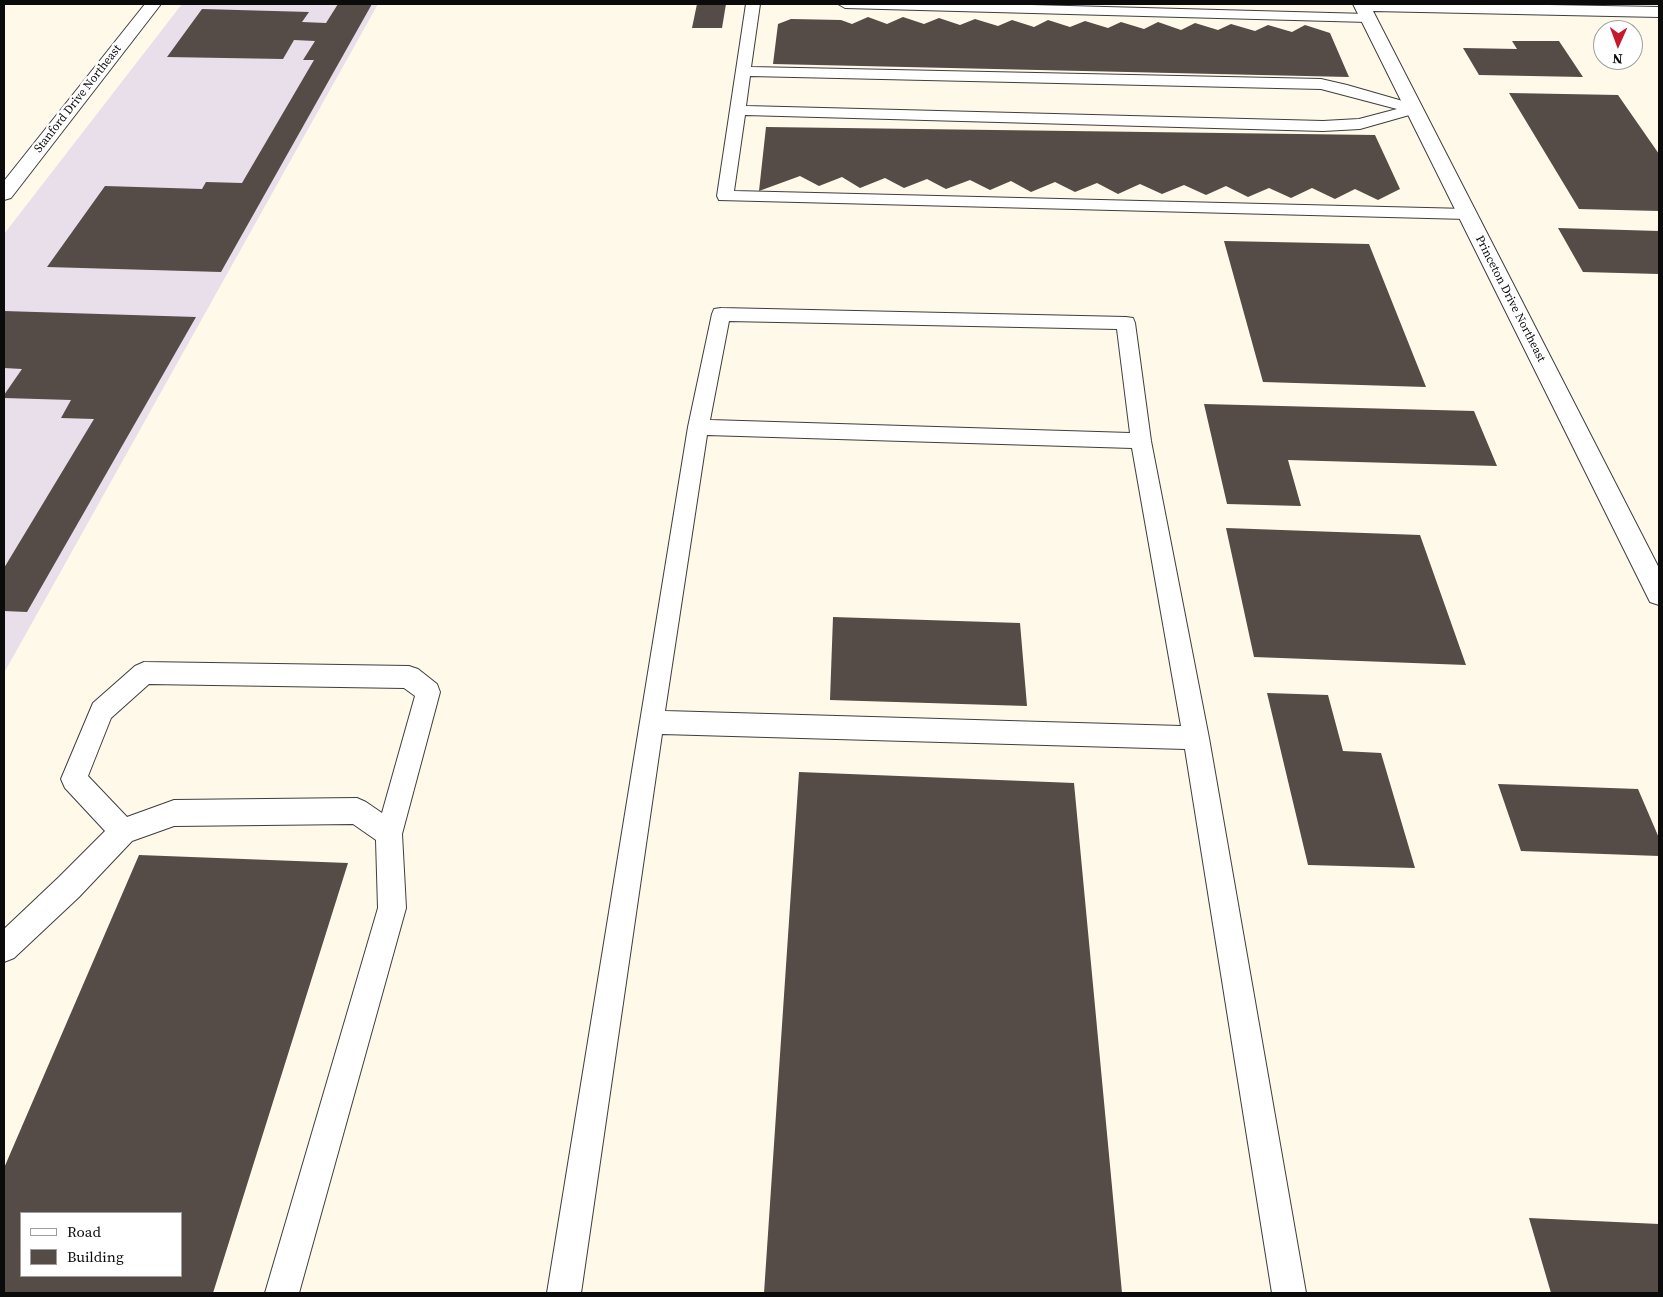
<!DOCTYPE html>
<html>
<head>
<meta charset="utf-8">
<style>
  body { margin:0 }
  #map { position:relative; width:1663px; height:1297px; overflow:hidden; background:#fff9ea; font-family:"Source Serif 4",serif }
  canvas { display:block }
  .frame { position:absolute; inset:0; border:5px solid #0b0b0b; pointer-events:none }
  .legend { position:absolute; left:20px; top:1212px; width:162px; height:65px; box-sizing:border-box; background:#fff; border:1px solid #9d9d9d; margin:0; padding:6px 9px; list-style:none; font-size:15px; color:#0b0b0b }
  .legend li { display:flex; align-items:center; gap:10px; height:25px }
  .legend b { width:25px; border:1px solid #9d9d9d }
  .north { position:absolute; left:1593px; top:20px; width:50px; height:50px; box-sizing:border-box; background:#fff; border:1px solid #9d9d9d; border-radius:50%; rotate:182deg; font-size:14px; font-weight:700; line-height:20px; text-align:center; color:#0b0b0b }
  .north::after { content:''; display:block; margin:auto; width:18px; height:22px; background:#c51a2e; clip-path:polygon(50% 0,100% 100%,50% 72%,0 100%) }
</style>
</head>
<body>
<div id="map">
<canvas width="1663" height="1297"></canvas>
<div class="frame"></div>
<ul class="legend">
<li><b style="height:6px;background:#fff"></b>Road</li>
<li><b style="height:14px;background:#554b47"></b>Building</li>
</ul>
<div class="north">N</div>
</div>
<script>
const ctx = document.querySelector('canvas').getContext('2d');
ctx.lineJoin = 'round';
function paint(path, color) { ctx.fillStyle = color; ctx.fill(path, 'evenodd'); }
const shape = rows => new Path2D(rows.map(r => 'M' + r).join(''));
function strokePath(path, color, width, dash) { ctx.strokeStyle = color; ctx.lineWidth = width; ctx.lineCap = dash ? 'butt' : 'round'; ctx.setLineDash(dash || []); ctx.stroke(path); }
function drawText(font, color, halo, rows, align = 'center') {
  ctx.font = font + ' "Source Serif 4",serif'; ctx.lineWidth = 5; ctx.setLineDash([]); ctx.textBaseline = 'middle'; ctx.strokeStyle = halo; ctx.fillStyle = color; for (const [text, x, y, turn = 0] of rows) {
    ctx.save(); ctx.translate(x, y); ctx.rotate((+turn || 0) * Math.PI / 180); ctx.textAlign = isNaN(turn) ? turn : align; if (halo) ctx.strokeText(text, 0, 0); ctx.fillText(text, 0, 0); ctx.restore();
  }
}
paint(shape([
  [182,4,378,4,4,673,4,234]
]), '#e9dfeb');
paint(shape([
  [338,4,372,4,221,272,47,267,105,186,202,189,206,182,242,183,314,60,303,60,315,41,294,40,283,59,167,57,202,9,309,12,302,22,326,23],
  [697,4,726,4,722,28,692,28],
  [868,17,887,24,903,17,924,24,939,18,960,25,975,19,998,26,1012,20,1034,27,1048,20,1070,27,1085,21,1108,28,1121,22,1144,29,1158,22,1181,30,1195,23,1218,30,1231,24,1255,31,1268,25,1292,32,1305,25,1330,33,1349,77,773,64,778,24,791,19,841,20,852,24],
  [1512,41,1559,41,1583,77,1479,75,1463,48,1517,49],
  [1509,93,1618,95,1659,154,1659,211,1579,209],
  [766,127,1375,135,1400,189,1378,200,1355,189,1335,199,1312,188,1291,198,1269,188,1248,197,1226,186,1206,195,1184,185,1162,194,1140,184,1118,194,1097,183,1075,192,1055,182,1031,192,1011,181,990,190,970,180,946,189,927,179,904,188,885,178,860,188,842,177,819,186,800,176,759,191],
  [1558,228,1659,231,1659,274,1583,272],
  [1224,241,1369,244,1426,387,1263,382],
  [4,311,196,317,27,612,4,611,4,568,94,419,61,418,71,400,4,398,4,395,22,369,4,368],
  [1204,404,1474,411,1497,466,1288,460,1301,506,1227,504],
  [1226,528,1420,535,1466,665,1254,657],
  [833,617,1020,623,1027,706,830,700],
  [1267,693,1328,695,1343,751,1381,753,1415,868,1308,865],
  [799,772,1074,783,1122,1293,764,1293],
  [1498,784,1638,789,1659,838,1659,856,1521,851],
  [139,855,348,863,213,1293,4,1293,4,1168],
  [21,1213,181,1213,181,1276,21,1276],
  [1529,1218,1659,1224,1659,1293,1551,1293]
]), '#554b47');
const lane = shape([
  [746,4,760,4,751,67,1321,79,1347,85,1420,106,1422,109,1420,112,1360,129,1323,131,745,115,734,191,1467,209,1473,210,1476,214,1473,218,1467,219,719,200,717,196,746,4],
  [750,76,1321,89,1397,109,1359,119,1323,121,746,106,750,76],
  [838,4,994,4,1368,14,1373,15,1375,18,1373,21,1368,22,845,8,838,4],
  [721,308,1126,317,1133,318,1135,323,1151,441,1209,738,1306,1293,1272,1293,1185,749,662,734,581,1293,547,1293,688,427,712,314,714,309,721,308],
  [729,321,1117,329,1130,433,710,420,729,321],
  [707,435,1132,448,1181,726,665,711,707,435],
  [144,662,409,666,418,669,437,684,440,692,402,834,406,908,299,1293,265,1293,378,908,376,840,353,824,174,826,132,841,79,897,14,958,4,962,4,929,59,877,105,831,65,788,61,779,93,703,135,666,144,662],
  [149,684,404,688,415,696,382,813,366,802,357,798,174,800,127,817,88,776,111,718,149,684]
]);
const street = shape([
  [145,4,161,4,11,198,4,200,4,181,145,4],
  [1353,4,1494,4,1659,7,1659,17,1373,11,1659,568,1659,605,1650,602,1353,4]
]);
strokePath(lane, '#3e3e3e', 2);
strokePath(street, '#3e3e3e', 2);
paint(lane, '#fff');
paint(street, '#fff');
drawText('12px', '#0b0b0b', '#fff', [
  ["Stanford Drive Northeast",78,99,-52],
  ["Princeton Drive Northeast",1510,299,63]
]);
</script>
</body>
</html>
